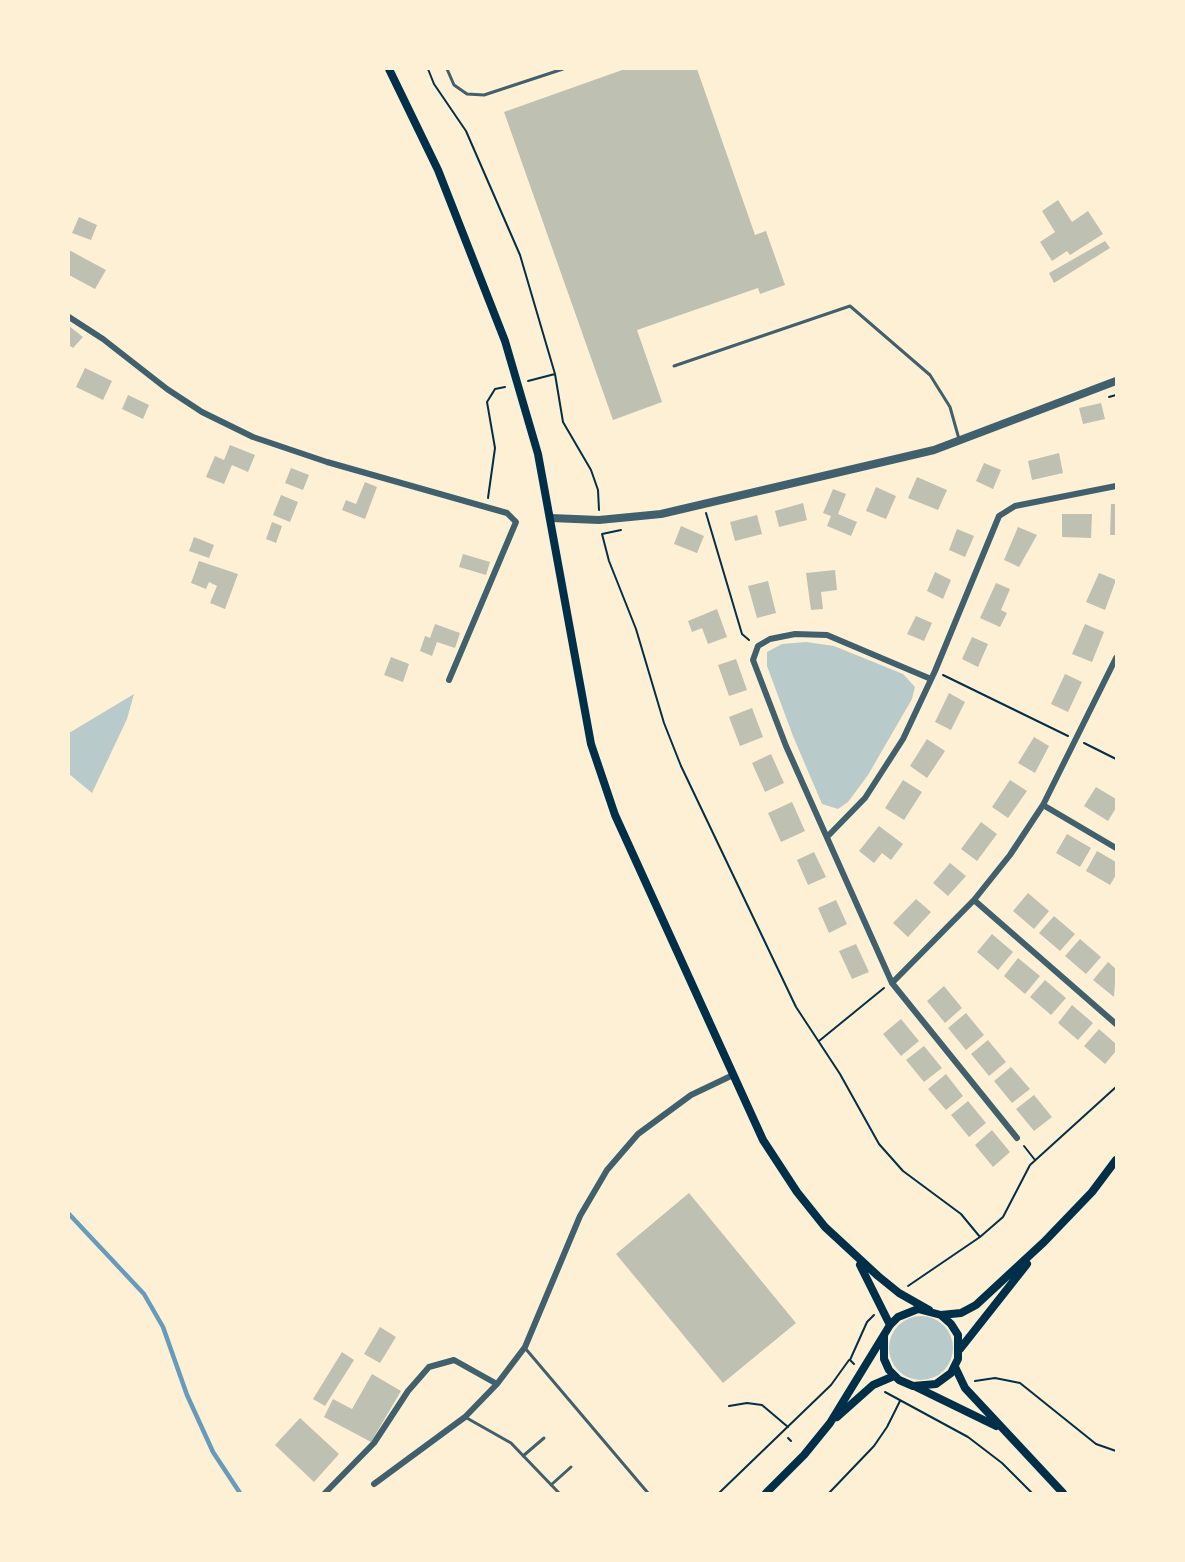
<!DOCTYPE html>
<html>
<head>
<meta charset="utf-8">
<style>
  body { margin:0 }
  #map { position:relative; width:1185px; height:1562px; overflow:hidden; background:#fdf0d5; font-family:"Alegreya Sans",sans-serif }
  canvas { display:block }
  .frame { position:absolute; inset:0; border:70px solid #fdf0d5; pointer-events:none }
</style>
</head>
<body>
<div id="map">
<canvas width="1185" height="1562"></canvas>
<div class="frame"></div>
</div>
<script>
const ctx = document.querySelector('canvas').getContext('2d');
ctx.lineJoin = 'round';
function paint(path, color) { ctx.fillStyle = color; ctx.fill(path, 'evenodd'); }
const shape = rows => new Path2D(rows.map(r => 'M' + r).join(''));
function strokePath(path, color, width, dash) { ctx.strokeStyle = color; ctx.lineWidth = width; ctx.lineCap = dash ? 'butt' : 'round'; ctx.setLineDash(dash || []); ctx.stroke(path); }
paint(shape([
  [806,642,834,646,903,674,915,687,912,699,868,775,848,802,838,809,822,804,793,736,767,666,767,652,782,644],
  [134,694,127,719,92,793,69,774,69,733],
  '889 1348a32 32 0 1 1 64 0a32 32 0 1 1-64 0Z'
]), '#b9caca');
strokePath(shape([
  [69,1214,144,1294,163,1327,187,1395,213,1452,240,1493]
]), '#669bbc', 4.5);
paint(shape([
  [625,69,697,69,755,235,766,231,785,285,760,294,758,288,637,330,662,402,613,420,504,112],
  [1058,200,1072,222,1088,211,1103,234,1070,255,1067,251,1052,261,1040,242,1055,232,1042,211],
  [79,217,97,225,91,240,72,233],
  [1105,241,1110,248,1054,283,1049,273],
  [69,250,106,270,95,289,69,275],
  [69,326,83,337,73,348,69,345],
  [85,368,112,381,103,400,76,387],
  [128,395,149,405,143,419,122,409],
  [1101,403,1105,419,1083,424,1079,408],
  [230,445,255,455,248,472,232,465,224,484,206,477,215,456,224,460],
  [1059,453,1063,473,1032,480,1028,461],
  [984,463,1001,470,993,489,976,481],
  [291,468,309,475,303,490,285,483],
  [917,477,947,490,938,510,908,498],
  [365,482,377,487,365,519,342,510,346,500,356,504],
  [876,487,896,496,886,519,866,511],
  [833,489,846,494,838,514,857,522,851,536,827,526,831,516,823,513],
  [281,495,298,502,290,522,273,515],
  [803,503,807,520,779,527,775,511],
  [1111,504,1116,504,1116,535,1110,535],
  [1062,514,1092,514,1091,538,1062,537],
  [757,515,762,534,735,541,730,522],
  [272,522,282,526,276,543,266,539],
  [681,526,704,536,697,553,674,544],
  [1018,527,1037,535,1019,567,1004,560],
  [957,529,974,536,965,557,949,550],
  [194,537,214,545,209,558,189,551],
  [463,554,490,562,486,575,459,567],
  [199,561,238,574,225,609,210,603,217,586,209,582,206,589,191,583],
  [835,570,837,590,821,592,823,609,811,610,806,573],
  [935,572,951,580,943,599,927,591],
  [1099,573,1116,580,1105,610,1086,602],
  [768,581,776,613,757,618,748,586],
  [996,583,1010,589,1001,610,1007,613,1000,627,980,618],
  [717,609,727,637,708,644,702,628,692,632,688,621],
  [916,616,932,623,924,641,907,634],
  [435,624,460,633,455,648,437,642,432,656,420,651,425,636,430,638],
  [1085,624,1104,632,1092,662,1072,654],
  [972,637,988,644,978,667,962,659],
  [391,657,409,664,403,682,384,675],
  [736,659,747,690,729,696,718,665],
  [1065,674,1082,682,1068,712,1051,704],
  [949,693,965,702,951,730,935,722],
  [752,708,763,737,740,746,729,717],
  [1034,737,1049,746,1035,773,1018,763],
  [927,739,945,751,927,778,910,766],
  [771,754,784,783,765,792,752,763],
  [903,780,922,792,904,820,885,808],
  [1010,780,1027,791,1008,818,992,807],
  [1096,787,1116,799,1116,808,1108,821,1084,806],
  [792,802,805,831,781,842,768,813],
  [981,822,997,834,977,861,961,849],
  [879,826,903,844,891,860,882,853,874,863,859,851],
  [1067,834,1091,848,1080,867,1056,853],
  [1097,851,1116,862,1116,875,1110,885,1086,871],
  [814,852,826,877,808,885,797,860],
  [950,863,966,876,948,896,933,883],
  [1028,893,1049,911,1034,929,1013,911],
  [916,899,931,912,908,937,893,923],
  [836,900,847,924,829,933,818,908],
  [1054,916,1075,934,1060,951,1039,933],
  [992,934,1013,952,998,970,977,952],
  [1080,939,1101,957,1086,974,1065,956],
  [856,944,869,972,852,979,839,951],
  [1018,958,1040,976,1025,994,1004,976],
  [1108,962,1116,969,1114,997,1093,980],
  [1045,980,1066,998,1051,1015,1030,997],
  [944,986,962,1008,945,1023,927,1001],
  [1072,1005,1093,1023,1078,1040,1058,1023],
  [966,1013,984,1035,966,1050,948,1028],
  [901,1019,919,1041,901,1056,883,1034],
  [1099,1029,1116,1044,1116,1051,1105,1064,1084,1046],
  [988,1040,1006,1062,989,1076,971,1054],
  [924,1046,942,1068,924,1082,906,1060],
  [1011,1067,1030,1089,1012,1103,994,1081],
  [946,1074,963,1096,946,1110,928,1089],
  [1034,1095,1052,1117,1034,1131,1016,1109],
  [968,1101,986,1123,969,1137,951,1115],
  [992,1130,1010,1152,993,1167,975,1145],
  [689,1193,796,1323,723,1383,616,1254],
  [380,1327,396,1337,380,1363,364,1354],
  [342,1352,354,1360,325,1406,313,1399],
  [372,1374,401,1391,371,1442,324,1417,333,1399,352,1409],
  [300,1418,339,1454,314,1482,275,1445]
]), '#bec0b2');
strokePath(shape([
  [428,69,434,84,466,131,520,255,555,374,563,422,591,470,598,490,599,510],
  [528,381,555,374],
  [1109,397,1116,395],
  [488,498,495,448,487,402,495,389,505,387],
  [706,513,742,634,749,640],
  [621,530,602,534,609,561,636,629,664,723,681,766,796,1007,840,1074,879,1144,903,1171,961,1214,980,1237],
  [943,675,1068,736],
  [1084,743,1116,759],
  [819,1041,884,988],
  [1024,1146,1035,1160],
  [908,1286,980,1237,1003,1217,1030,1165,1116,1087],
  [854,1364,850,1360,867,1322,874,1315],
  [975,1381,995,1378,1020,1383,1096,1444,1116,1451],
  [885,1392,968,1437,1002,1463,1032,1493],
  [729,1406,747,1403,762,1405,788,1427],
  [788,1438,791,1441],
  [719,1493,831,1385,849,1360],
  [829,1493,874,1446,887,1427,900,1401]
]), '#003049', 2);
strokePath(shape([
  [447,69,454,85,467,94,484,95,563,69],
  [674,366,850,306,930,375,950,407,959,439],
  [525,1348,648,1493],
  [465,1417,511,1443,559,1493],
  [523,1456,544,1438],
  [551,1485,571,1467]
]), '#3f606c', 3);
strokePath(shape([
  [69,317,103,339,167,389,202,412,253,437,327,462,507,513,516,522,449,680],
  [931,679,827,635,795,634,770,639,758,646,753,660,786,746,892,983,1017,1138],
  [1043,805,1116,848],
  [827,837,865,798,903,739,935,671,999,516,1015,506,1116,486],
  [974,900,1116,1024],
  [892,983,974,900,1010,855,1043,805,1116,658],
  [374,1484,465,1417,497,1384,525,1347,580,1216,607,1170,638,1134,691,1095,733,1075],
  [325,1493,374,1443,408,1391,429,1367,454,1360,497,1384]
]), '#3f606c', 6);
strokePath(shape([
  [551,518,599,520,661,514,934,450,1116,381]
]), '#3f606c', 8);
strokePath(shape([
  [389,69,438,170,505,341,538,454,591,744,615,815,763,1140,797,1192,825,1227,878,1276,899,1293,929,1310],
  [860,1265,890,1325],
  [941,1315,961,1313,976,1305,1044,1242,1092,1192,1116,1160],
  [960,1349,1027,1264],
  [955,1367,965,1388,1063,1493],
  [916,1387,996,1426],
  [837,1417,873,1385,894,1376],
  [766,1493,804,1455,830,1423,890,1325,898,1317,918,1309,941,1315,951,1324,958,1335,958,1359,951,1373,936,1384,913,1386,899,1380,889,1370,884,1359,884,1336]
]), '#003049', 8);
</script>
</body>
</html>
